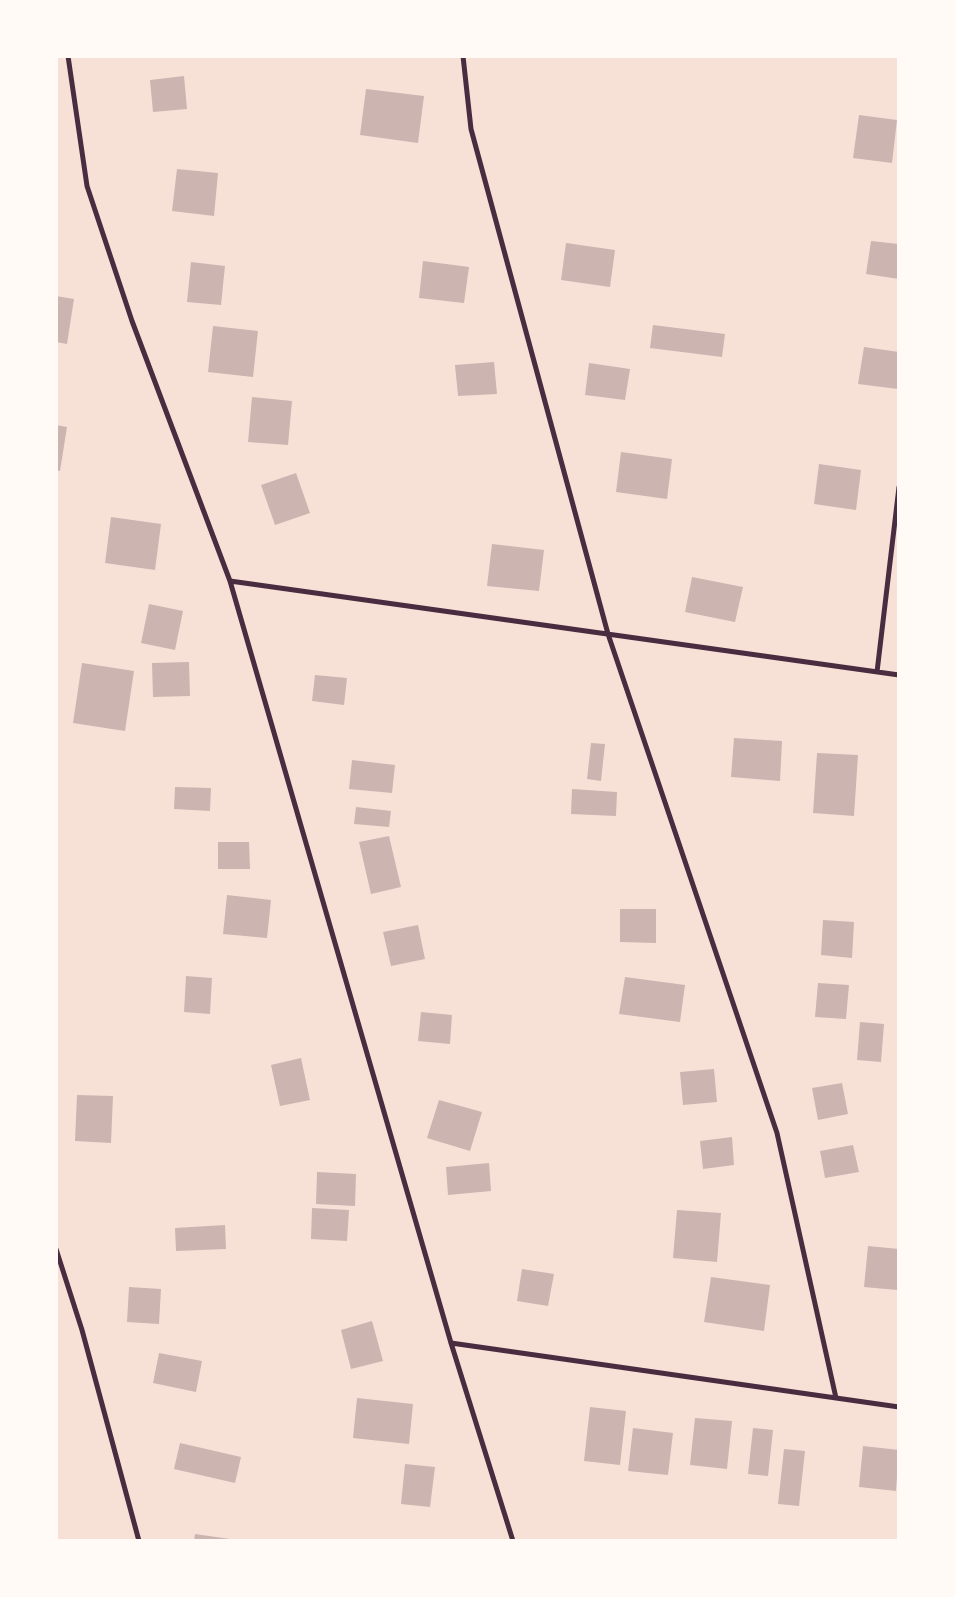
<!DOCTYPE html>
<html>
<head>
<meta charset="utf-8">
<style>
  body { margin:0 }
  #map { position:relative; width:955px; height:1597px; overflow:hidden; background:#f7e1d7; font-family:Manrope,sans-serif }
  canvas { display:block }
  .frame { position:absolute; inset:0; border:58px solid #fffaf5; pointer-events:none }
</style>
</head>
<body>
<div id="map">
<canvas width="955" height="1597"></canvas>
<div class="frame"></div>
</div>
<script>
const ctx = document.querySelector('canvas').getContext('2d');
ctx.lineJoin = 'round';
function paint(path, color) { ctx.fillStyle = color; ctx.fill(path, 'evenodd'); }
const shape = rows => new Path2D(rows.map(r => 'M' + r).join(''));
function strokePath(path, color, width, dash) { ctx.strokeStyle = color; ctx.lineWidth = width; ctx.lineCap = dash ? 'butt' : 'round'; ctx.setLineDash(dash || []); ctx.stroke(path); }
paint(shape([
  [184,76,187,109,153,112,150,80],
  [366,89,424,96,418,143,360,135],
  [859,115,897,120,892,163,853,158],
  [177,169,218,173,214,216,172,211],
  [871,241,899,244,899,279,866,274],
  [566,243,615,250,610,287,561,280],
  [423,261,469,267,464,303,419,298],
  [191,262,225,266,221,305,187,302],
  [56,296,74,299,67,344,56,342],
  [653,325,725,334,722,357,650,348],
  [213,326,258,331,253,377,208,372],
  [864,347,899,352,898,389,858,384],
  [494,362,497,394,458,396,455,365],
  [589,363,630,369,625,400,585,395],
  [252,397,292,401,288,445,248,442],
  [56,425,67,427,60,471,56,470],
  [621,452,672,459,667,499,616,492],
  [819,464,861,470,856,510,814,504],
  [296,473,310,513,275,525,261,485],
  [111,517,161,524,155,570,105,563],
  [492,544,544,550,539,591,487,586],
  [692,577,743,587,735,622,685,612],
  [149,604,183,611,175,650,141,643],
  [189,662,190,696,153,697,152,663],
  [82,663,134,671,125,731,73,723],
  [315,675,347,678,344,705,312,701],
  [734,738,782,741,780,781,731,777],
  [591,743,605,744,601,781,587,779],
  [817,753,858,755,854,816,813,813],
  [352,760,395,765,392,793,349,789],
  [175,787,211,788,210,811,174,809],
  [572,789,617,792,616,816,571,814],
  [356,807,391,811,389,827,354,824],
  [389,836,401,887,371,894,359,842],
  [218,842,249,842,250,869,218,869],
  [227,895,271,900,267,938,223,934],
  [620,909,656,909,656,943,620,942],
  [823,920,854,922,852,958,821,955],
  [418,925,425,959,391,966,383,932],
  [186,976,212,978,210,1014,184,1012],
  [625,977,685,985,680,1022,619,1014],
  [818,983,849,985,846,1019,815,1017],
  [421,1012,452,1015,450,1044,418,1041],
  [860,1022,884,1024,881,1062,857,1060],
  [301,1058,310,1100,280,1106,271,1065],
  [714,1069,717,1102,683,1105,680,1072],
  [842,1083,848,1114,818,1120,812,1088],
  [77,1095,113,1096,111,1143,75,1141],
  [439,1100,482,1112,470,1151,427,1138],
  [732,1137,734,1165,703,1169,700,1141],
  [853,1145,859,1172,825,1178,820,1151],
  [489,1163,491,1191,448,1195,446,1167],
  [317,1172,356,1174,355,1206,316,1204],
  [312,1208,349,1210,347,1241,311,1239],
  [677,1210,721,1213,717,1262,673,1258],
  [225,1225,226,1249,176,1251,175,1228],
  [868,1246,899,1249,897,1290,864,1287],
  [522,1269,554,1274,548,1306,517,1301],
  [711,1277,770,1285,764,1331,704,1322],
  [129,1287,161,1289,159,1324,127,1322],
  [372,1321,383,1361,351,1369,341,1330],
  [159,1353,202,1361,196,1392,153,1383],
  [357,1398,413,1404,409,1444,353,1438],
  [590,1407,626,1411,620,1465,584,1461],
  [695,1418,732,1421,727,1469,690,1465],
  [633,1428,673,1433,668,1475,628,1471],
  [753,1428,773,1430,768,1476,748,1474],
  [180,1443,241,1457,235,1483,174,1469],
  [863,1446,899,1450,896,1491,859,1487],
  [784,1449,805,1451,799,1506,778,1504],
  [405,1464,435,1467,430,1507,401,1504],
  [195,1534,237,1540,237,1541,194,1541]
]), '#ccb4b1');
strokePath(shape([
  [68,56,87,186,132,321,230,581,451,1343,513,1541],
  [463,56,471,129,608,634,777,1133,836,1398],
  [230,581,899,675],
  [877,672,899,487],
  [56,1249,82,1330,139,1541],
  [451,1343,899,1407]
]), '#4a2c40', 5);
</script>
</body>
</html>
